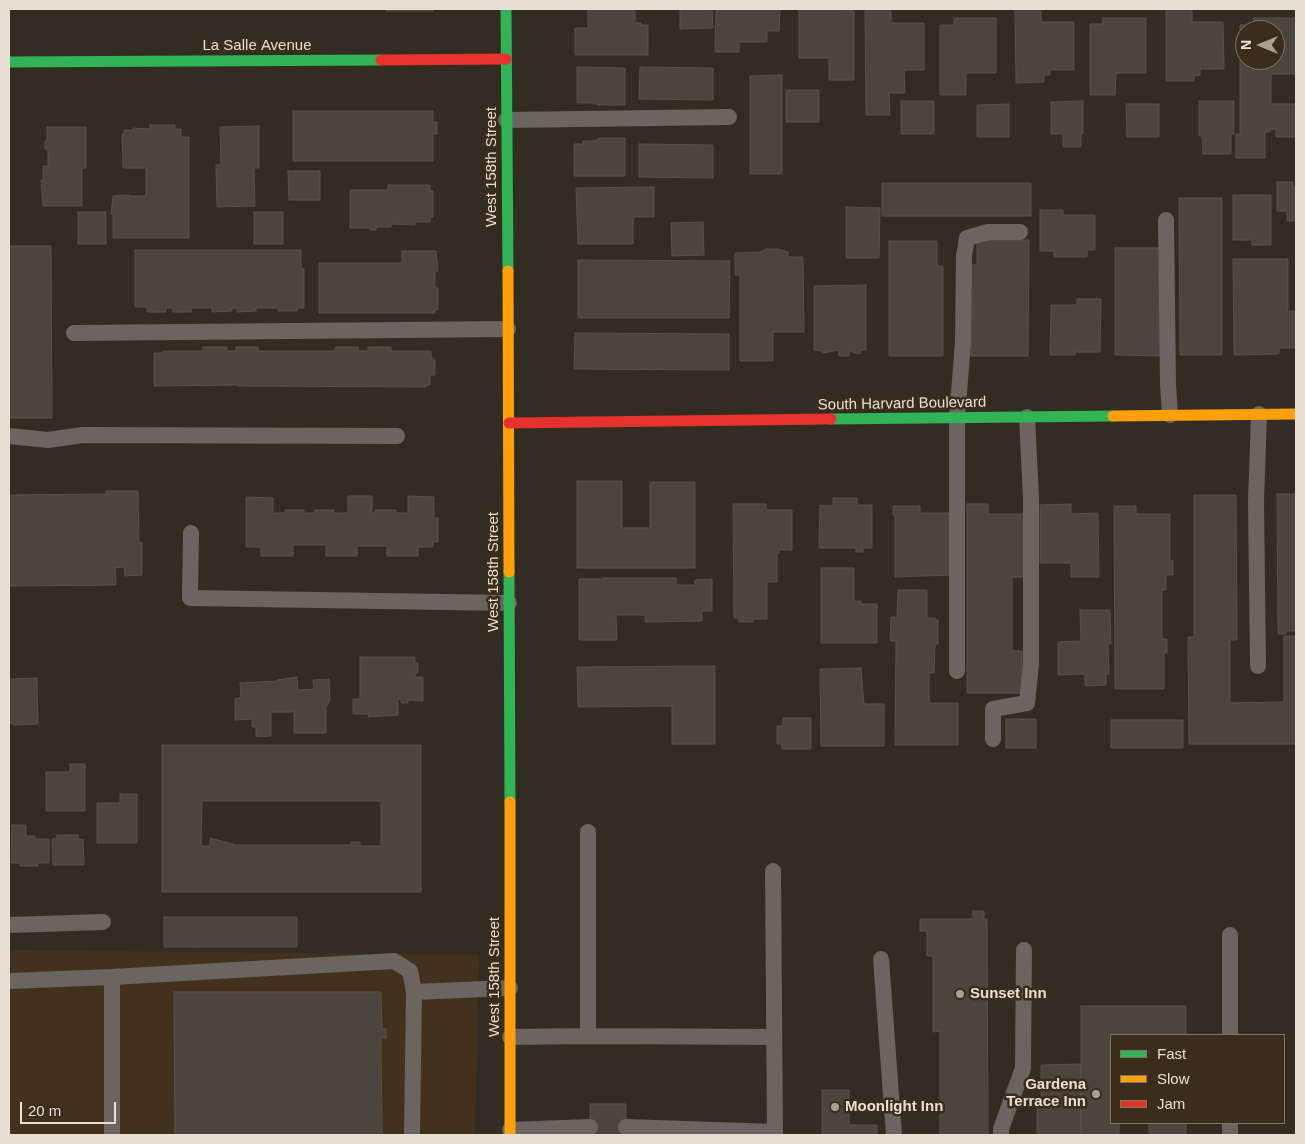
<!DOCTYPE html>
<html>
<head>
<meta charset="utf-8">
<style>
  body { margin:0 }
  #map { position:relative; width:1305px; height:1144px; overflow:hidden; background:#332c23; font-family:Arial,sans-serif }
  canvas { display:block }
  .frame { position:absolute; inset:0; border:10px solid #e7ded4; pointer-events:none }
  .legend { position:absolute; left:1110px; top:1034px; width:175px; height:90px; box-sizing:border-box; background:#3a2d1c; border:1px solid #7f7466; margin:0; padding:6px 9px; list-style:none; font-size:15px; color:#e7ded4 }
  .legend li { display:flex; align-items:center; gap:10px; height:25px }
  .legend b { width:25px; border:1px solid #7f7466 }
  .north { position:absolute; left:1235px; top:20px; width:50px; height:50px; box-sizing:border-box; background:#3a2d1c; border:1px solid #7f7466; border-radius:50%; rotate:270deg; font-size:14px; font-weight:700; line-height:20px; text-align:center; color:#e7ded4 }
  .north::after { content:''; display:block; margin:auto; width:18px; height:22px; background:#a8a096; clip-path:polygon(50% 0,100% 100%,50% 72%,0 100%) }
  .scale { position:absolute; left:20px; top:1102px; width:96px; height:22px; box-sizing:border-box; border:2px solid #e7ded4; border-top:0; padding-left:6px; font-size:15px; line-height:18px; white-space:nowrap; color:#e7ded4; -webkit-text-stroke:4px #3a2d1c; paint-order:stroke }
</style>
</head>
<body>
<div id="map">
<canvas width="1305" height="1144"></canvas>
<div class="frame"></div>
<ul class="legend">
<li><b style="height:6px;background:#30b455"></b>Fast</li>
<li><b style="height:6px;background:#ff9f0a"></b>Slow</li>
<li><b style="height:6px;background:#e5322d"></b>Jam</li>
</ul>
<div class="north">N</div>
<div class="scale">20 m</div>
</div>
<script>
const ctx = document.querySelector('canvas').getContext('2d');
ctx.lineJoin = 'round';
function paint(path, color) { ctx.fillStyle = color; ctx.fill(path, 'evenodd'); }
const shape = rows => new Path2D(rows.map(r => 'M' + r).join(''));
function strokePath(path, color, width, dash) { ctx.strokeStyle = color; ctx.lineWidth = width; ctx.lineCap = dash ? 'butt' : 'round'; ctx.setLineDash(dash || []); ctx.stroke(path); }
function drawText(font, color, halo, rows, align = 'center') {
  ctx.font = font + ' Arial,sans-serif'; ctx.lineWidth = 5; ctx.setLineDash([]); ctx.textBaseline = 'middle'; ctx.strokeStyle = halo; ctx.fillStyle = color; for (const [text, x, y, turn = 0] of rows) {
    ctx.save(); ctx.translate(x, y); ctx.rotate((+turn || 0) * Math.PI / 180); ctx.textAlign = isNaN(turn) ? turn : align; if (halo) ctx.strokeText(text, 0, 0); ctx.fillText(text, 0, 0); ctx.restore();
  }
}
paint(shape([
  [9,950,479,955,475,1135,9,1135]
]), '#42321d');
const building = shape([
  [386,9,433,9,433,11,386,11,386,9],
  [588,9,635,9,635,23,641,23,641,25,648,25,648,55,575,55,575,28,588,28,588,9],
  [680,9,712,9,713,28,680,29,680,9],
  [716,9,780,9,779,31,767,31,767,42,739,42,739,52,715,52,716,9],
  [799,9,842,9,842,10,854,11,854,80,829,80,829,58,799,58,799,9],
  [865,11,891,11,891,23,924,23,924,70,904,70,905,93,889,93,890,115,866,115,865,11],
  [1015,11,1041,11,1041,22,1074,22,1074,70,1050,70,1050,75,1044,75,1044,82,1016,83,1015,11],
  [1166,11,1192,11,1192,22,1223,22,1224,69,1200,69,1200,75,1194,76,1194,81,1166,81,1166,11],
  [954,18,996,18,996,73,966,73,966,95,940,95,940,25,954,25,954,18],
  [1103,18,1146,18,1146,73,1116,73,1115,95,1090,95,1090,24,1103,24,1103,18],
  [1254,18,1296,18,1296,74,1271,74,1271,104,1296,104,1296,137,1276,137,1276,129,1270,129,1270,132,1265,132,1265,158,1236,158,1236,134,1240,134,1240,25,1254,25,1254,18],
  [1245,30,1275,30,1275,60,1245,60,1245,30],
  [577,67,625,68,625,105,597,105,597,103,577,103,577,67],
  [640,67,713,68,713,100,639,99,640,67],
  [782,75,782,174,750,174,750,76,782,75],
  [786,90,819,90,819,122,786,122,786,90],
  [901,101,934,101,934,134,901,134,901,101],
  [1083,101,1083,134,1081,134,1081,147,1063,147,1063,134,1051,134,1051,102,1083,101],
  [1199,101,1234,101,1234,134,1231,134,1231,154,1203,154,1202,136,1199,136,1199,101],
  [1009,104,1009,137,977,137,977,105,1009,104],
  [1126,104,1159,104,1159,137,1127,137,1126,104],
  [293,111,433,111,433,122,437,122,437,134,433,134,433,161,293,161,293,111],
  [150,125,175,125,175,129,181,129,181,137,189,137,189,238,113,238,113,214,111,214,113,196,129,195,129,196,146,196,146,168,123,168,122,134,124,134,124,130,133,130,133,128,150,129,150,125],
  [259,126,259,168,254,168,255,206,217,207,216,165,221,165,220,127,259,126],
  [47,127,86,127,86,168,82,168,82,206,43,206,41,180,43,180,43,166,48,166,48,149,45,149,45,141,47,141,47,127],
  [602,138,625,138,625,176,574,176,574,144,583,144,583,141,597,141,597,139,602,138],
  [639,144,713,145,713,178,639,177,639,144],
  [288,171,320,171,320,200,289,200,288,171],
  [1277,182,1293,182,1293,187,1296,187,1296,221,1287,221,1287,211,1277,211,1277,182],
  [882,183,1031,183,1031,216,882,216,882,183],
  [388,185,430,185,430,191,433,191,433,217,430,217,430,222,415,222,415,225,391,224,391,227,376,227,376,230,370,230,370,228,350,228,350,190,388,190,388,185],
  [654,187,654,217,633,217,633,244,578,244,576,188,654,187],
  [1233,195,1271,195,1271,245,1252,245,1252,240,1233,240,1233,195],
  [1179,198,1222,198,1222,355,1180,355,1179,198],
  [846,207,880,208,879,258,846,258,846,207],
  [1040,210,1063,210,1063,215,1095,215,1095,250,1087,250,1087,257,1054,257,1054,251,1040,251,1040,210],
  [78,212,106,212,106,244,78,244,78,212],
  [254,212,283,212,283,244,254,244,254,212],
  [703,222,704,255,672,256,671,223,703,222],
  [977,240,1029,240,1028,356,971,356,971,265,977,265,977,240],
  [889,241,937,241,937,266,943,266,943,356,889,356,889,241],
  [9,246,51,246,52,418,9,418,9,246],
  [1115,248,1161,248,1162,356,1115,355,1115,248],
  [766,249,778,249,788,252,788,257,803,257,804,332,773,332,773,361,740,361,740,275,735,275,735,253,760,252,766,249],
  [135,250,301,250,301,269,304,269,304,308,297,308,297,311,278,311,278,308,256,308,256,311,237,312,237,308,232,308,232,311,212,312,212,308,191,308,191,312,173,312,173,308,166,308,166,312,147,312,147,307,135,307,135,250],
  [402,251,436,251,438,271,435,271,435,288,438,288,438,310,435,310,435,313,319,313,319,263,402,263,402,251],
  [1233,259,1288,259,1288,311,1296,311,1296,348,1279,348,1279,354,1234,355,1233,259],
  [578,260,730,261,729,318,578,318,578,260],
  [866,285,866,350,861,350,860,354,854,353,849,350,849,356,839,356,839,350,823,353,821,351,814,350,814,286,866,285],
  [1077,299,1101,299,1100,352,1075,352,1075,355,1050,355,1051,305,1077,305,1077,299],
  [575,333,729,334,729,370,574,369,575,333],
  [203,347,227,347,227,351,236,351,236,347,258,347,258,351,335,351,335,347,358,347,358,351,368,351,368,347,391,347,391,351,431,351,431,357,432,357,432,360,435,360,435,375,430,375,430,385,426,385,426,387,238,386,238,385,154,386,154,353,163,353,163,351,203,351,203,347],
  [577,481,622,481,622,528,650,528,650,482,695,482,695,568,577,568,577,481],
  [106,491,138,491,139,543,142,542,142,575,125,576,124,567,115,568,116,585,9,586,9,495,106,494,106,491],
  [1277,494,1296,494,1296,631,1286,631,1286,634,1278,634,1277,494],
  [1194,495,1236,495,1237,640,1230,640,1230,703,1284,702,1284,636,1296,636,1296,744,1189,744,1188,637,1194,637,1194,495],
  [348,496,372,496,372,513,375,513,375,510,396,510,396,513,408,513,408,496,434,497,434,518,438,518,438,542,433,542,433,547,418,547,418,556,387,556,387,546,357,546,357,556,326,556,326,545,293,545,293,556,261,556,261,547,246,547,246,497,273,498,273,513,285,513,285,510,304,510,304,513,315,513,315,510,334,510,334,513,348,513,348,496],
  [833,498,857,498,857,505,872,505,872,548,863,548,863,552,856,552,856,548,819,548,820,505,833,506,833,498],
  [733,504,766,504,766,510,792,510,792,550,779,550,779,553,777,553,777,582,767,582,767,619,753,619,753,622,739,622,739,618,734,618,733,504],
  [967,504,988,504,988,514,1025,514,1025,577,1012,577,1012,651,1022,651,1022,693,967,693,967,504],
  [1071,504,1071,514,1098,513,1099,577,1071,577,1071,563,1040,563,1040,505,1071,504],
  [893,506,920,506,920,513,950,513,952,575,895,577,895,515,893,515,893,506],
  [1114,506,1136,506,1136,514,1170,514,1170,561,1173,561,1173,575,1166,575,1166,590,1162,590,1162,639,1167,639,1167,653,1164,653,1164,689,1115,689,1114,506],
  [821,568,854,568,854,601,861,601,861,604,877,604,877,643,821,643,821,568],
  [604,578,676,578,676,585,695,585,695,580,712,579,712,611,702,611,702,621,645,622,645,615,616,615,617,640,579,640,579,579,604,579,604,578],
  [898,590,927,590,927,618,935,618,935,620,938,620,938,644,935,644,934,673,929,673,929,703,958,703,958,745,895,745,896,641,890,641,891,617,897,617,898,590],
  [1080,610,1110,610,1111,644,1108,644,1109,674,1106,674,1106,685,1085,686,1085,674,1058,675,1058,642,1081,641,1080,610],
  [360,657,415,657,415,663,418,663,418,673,415,673,415,677,423,677,423,701,408,700,408,703,401,703,401,699,398,699,398,715,368,717,369,714,353,714,353,699,360,699,360,657],
  [715,666,715,744,672,744,672,706,578,707,577,667,715,666],
  [861,668,864,704,884,704,884,746,821,746,820,669,861,668],
  [297,677,298,690,314,689,313,680,329,679,330,701,326,707,326,733,294,733,294,712,271,712,271,736,256,737,256,727,252,727,252,719,235,720,235,699,241,697,240,683,277,681,277,680,297,677],
  [37,678,38,724,13,725,13,723,9,723,9,679,37,678],
  [783,718,811,718,811,749,782,749,782,744,777,744,777,726,783,726,783,718],
  [1006,719,1036,719,1036,748,1006,748,1006,719],
  [1111,720,1183,720,1183,748,1111,748,1111,720],
  [162,745,421,745,421,892,162,892,162,745],
  [202,801,381,801,381,846,360,846,360,842,351,842,351,845,233,845,233,844,210,838,210,846,201,846,202,801],
  [70,764,85,764,85,811,46,811,46,772,70,772,70,764],
  [120,794,137,794,137,843,97,843,97,803,120,803,120,794],
  [12,825,26,825,26,836,35,836,35,839,49,839,49,863,38,863,38,866,20,866,20,863,11,863,12,825],
  [57,835,78,835,78,840,83,839,84,865,53,865,52,839,57,838,57,835],
  [973,911,984,911,984,919,987,919,988,1135,940,1135,940,1031,933,1032,933,956,927,956,927,931,920,931,920,919,973,919,973,911],
  [164,917,297,917,297,947,164,947,164,917],
  [174,992,381,992,382,1029,386,1029,386,1038,381,1038,382,1135,175,1135,174,992],
  [1081,1006,1186,1006,1186,1035,1111,1035,1111,1123,1119,1123,1119,1135,1081,1135,1081,1006],
  [1081,1064,1081,1135,1037,1135,1037,1108,1041,1108,1041,1065,1081,1064],
  [822,1090,849,1090,849,1125,877,1125,877,1135,822,1135,822,1090],
  [590,1104,626,1104,626,1135,590,1135,590,1104],
  [1149,1123,1186,1123,1186,1135,1149,1135,1149,1123]
]);
paint(building, '#4a463e');
strokePath(building, '#565149', 1);
strokePath(shape([
  [506,120,729,117],
  [1166,220,1168,385,1170,415],
  [74,333,508,329],
  [9,436,48,440,83,435,397,436],
  [191,533,190,598,509,603],
  [1258,666,1256,502,1259,414],
  [957,671,957,418,963,342,964,256,967,238,988,232,1020,232],
  [993,739,993,709,1027,703,1031,664,1031,498,1027,417],
  [773,871,775,1135],
  [9,925,103,922],
  [881,959,894,1135],
  [112,977,394,961,410,971,414,992,510,988],
  [9,981,112,977,112,1135],
  [1230,1035,1230,935],
  [588,1036,774,1037],
  [510,1037,588,1036,588,832],
  [626,1127,775,1132],
  [510,1130,590,1127],
  [412,1135,414,992],
  [1001,1135,1001,1129,1023,1068,1024,950],
  [1230,1135,1230,1123]
]), '#6a6560', 16);
strokePath(shape([
  [506,9,508,271],
  [9,62,381,60],
  [831,419,1113,416],
  [509,572,510,802]
]), '#30b455', 11);
strokePath(shape([
  [508,271,509,572],
  [1113,416,1296,414],
  [510,802,510,1135]
]), '#ff9f0a', 11);
strokePath(shape([
  [381,60,506,59],
  [509,423,831,419]
]), '#e5322d', 11);
for (const [x, y, r, color] of [
  [960,994,5,"#a8a096"],
  [1096,1094,5,"#a8a096"],
  [835,1107,5,"#a8a096"]
]) { const dot = new Path2D(); dot.arc(x, y, r, 0, 2 * Math.PI); ctx.fillStyle = color; ctx.fill(dot); strokePath(dot, '#3a2d1c', 2); }
drawText('15px', '#e7ded4', '#3a2d1c', [
  ["La Salle Avenue",257,46],
  ["West 158th Street",492,167,-90],
  ["South Harvard Boulevard",902,404,-1],
  ["West 158th Street",494,572,-90],
  ["West 158th Street",495,977,-90]
]);
drawText('bold 15px', '#e7ded4', '#3a2d1c', [
  ["Sunset Inn",970,994],
  ["Gardena",1086,1085,"right"],
  ["Terrace Inn",1086,1102,"right"],
  ["Moonlight Inn",845,1107]
], 'left');
</script>
</body>
</html>
